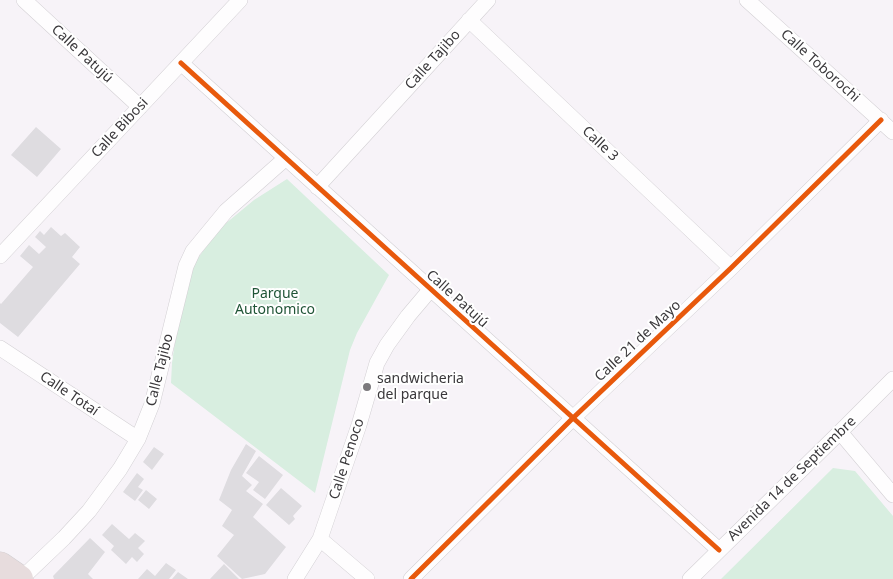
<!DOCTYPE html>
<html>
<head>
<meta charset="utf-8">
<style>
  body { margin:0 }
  canvas { display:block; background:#f7f3f8 }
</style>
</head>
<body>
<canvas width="893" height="579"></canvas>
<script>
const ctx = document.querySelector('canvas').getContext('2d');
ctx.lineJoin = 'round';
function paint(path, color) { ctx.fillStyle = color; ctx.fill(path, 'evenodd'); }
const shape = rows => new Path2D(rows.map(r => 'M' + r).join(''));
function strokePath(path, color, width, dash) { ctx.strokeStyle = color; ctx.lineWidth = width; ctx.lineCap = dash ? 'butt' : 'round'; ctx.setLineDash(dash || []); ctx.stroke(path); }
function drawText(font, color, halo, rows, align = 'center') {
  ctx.font = font + ' "Noto Sans",sans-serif'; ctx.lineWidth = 4; ctx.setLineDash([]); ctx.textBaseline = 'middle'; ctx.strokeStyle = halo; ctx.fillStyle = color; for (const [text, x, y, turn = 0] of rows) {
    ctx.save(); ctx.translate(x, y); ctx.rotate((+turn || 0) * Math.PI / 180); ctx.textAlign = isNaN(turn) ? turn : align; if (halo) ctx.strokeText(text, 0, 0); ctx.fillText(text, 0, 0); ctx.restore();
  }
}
paint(shape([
  [287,179,389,275,357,333,350,350,315,493,171,383,172,363,178,320,193,265,219,229,254,200],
  [833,468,855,471,893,516,893,579,721,579]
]), '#d8eee0');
paint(shape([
  [36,127,61,149,37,177,11,155],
  [51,227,61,236,65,233,80,247,72,257,80,264,18,337,0,323,0,303,1,304,33,267,20,256,29,245,39,254,46,247,35,237,40,231,44,235],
  [246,444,256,451,242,476,252,485,246,491,263,504,253,517,286,547,265,574,242,579,217,556,234,535,222,526,232,510,219,500,231,470],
  [154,447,164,454,152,470,143,462],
  [259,456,283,475,265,499,253,490,259,482,246,473],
  [137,473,144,479,138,487,143,490,135,501,123,492],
  [281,488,302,506,293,516,295,519,289,525,266,505],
  [146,490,157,499,149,509,138,500],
  [112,524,129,539,135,533,145,541,138,548,144,554,137,562,132,557,126,564,111,550,114,546,102,535],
  [90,538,105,552,88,574,93,579,54,579,53,576],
  [166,563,176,570,169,579,138,579,147,569,155,576],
  [224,564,239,579,210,579],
  [178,572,188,579,172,579]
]), '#dedce0');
const street = shape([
  [24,0,140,107],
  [747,0,893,132],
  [469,20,731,268],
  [181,63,719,550],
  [317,187,488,0],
  [0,256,240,0],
  [0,348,138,439],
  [840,432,893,495],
  [320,539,367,579],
  [21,579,64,538,89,511,120,469,138,439,152,404,186,266,193,251,226,211,286,158],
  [295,579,320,539,359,425,377,363,387,345,408,316,430,290],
  [411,579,573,418,731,268,881,120],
  [690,579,840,432,893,379]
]);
const highway = shape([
  [0,566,19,579]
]);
strokePath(street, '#d3d0d4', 16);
strokePath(highway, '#d1cfd2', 29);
strokePath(street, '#fefdfe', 15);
strokePath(highway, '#e7dcdd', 28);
strokePath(shape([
  [181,63,719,550],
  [411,579,573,418,731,268,881,120]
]), '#e8590c', 5);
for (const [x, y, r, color] of [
  [367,387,5,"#7c797d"]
]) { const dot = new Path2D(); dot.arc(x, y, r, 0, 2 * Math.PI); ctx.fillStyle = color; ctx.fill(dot); strokePath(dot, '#fff', 2); }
drawText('14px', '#3a383b', '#fff', [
  ["Calle Patujú",82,54,43],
  ["Calle Tajibo",433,60,-48],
  ["Calle Toborochi",820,66,42],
  ["Calle Bibosi",120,128,-47],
  ["Calle 3",600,144,43],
  ["Calle Patujú",457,299,42],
  ["Calle 21 de Mayo",638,341,-43],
  ["Calle Tajibo",160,370,-76],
  ["Calle Totaí",69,394,34],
  ["Calle Penoco",347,459,-72],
  ["Avenida 14 de Septiembre",792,479,-44]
]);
drawText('14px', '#205537', '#fff', [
  ["Parque",275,294],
  ["Autonomico",275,310]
]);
drawText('14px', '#3a383b', '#fff', [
  ["sandwicheria",377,379],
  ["del parque",377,395]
], 'left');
</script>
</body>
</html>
